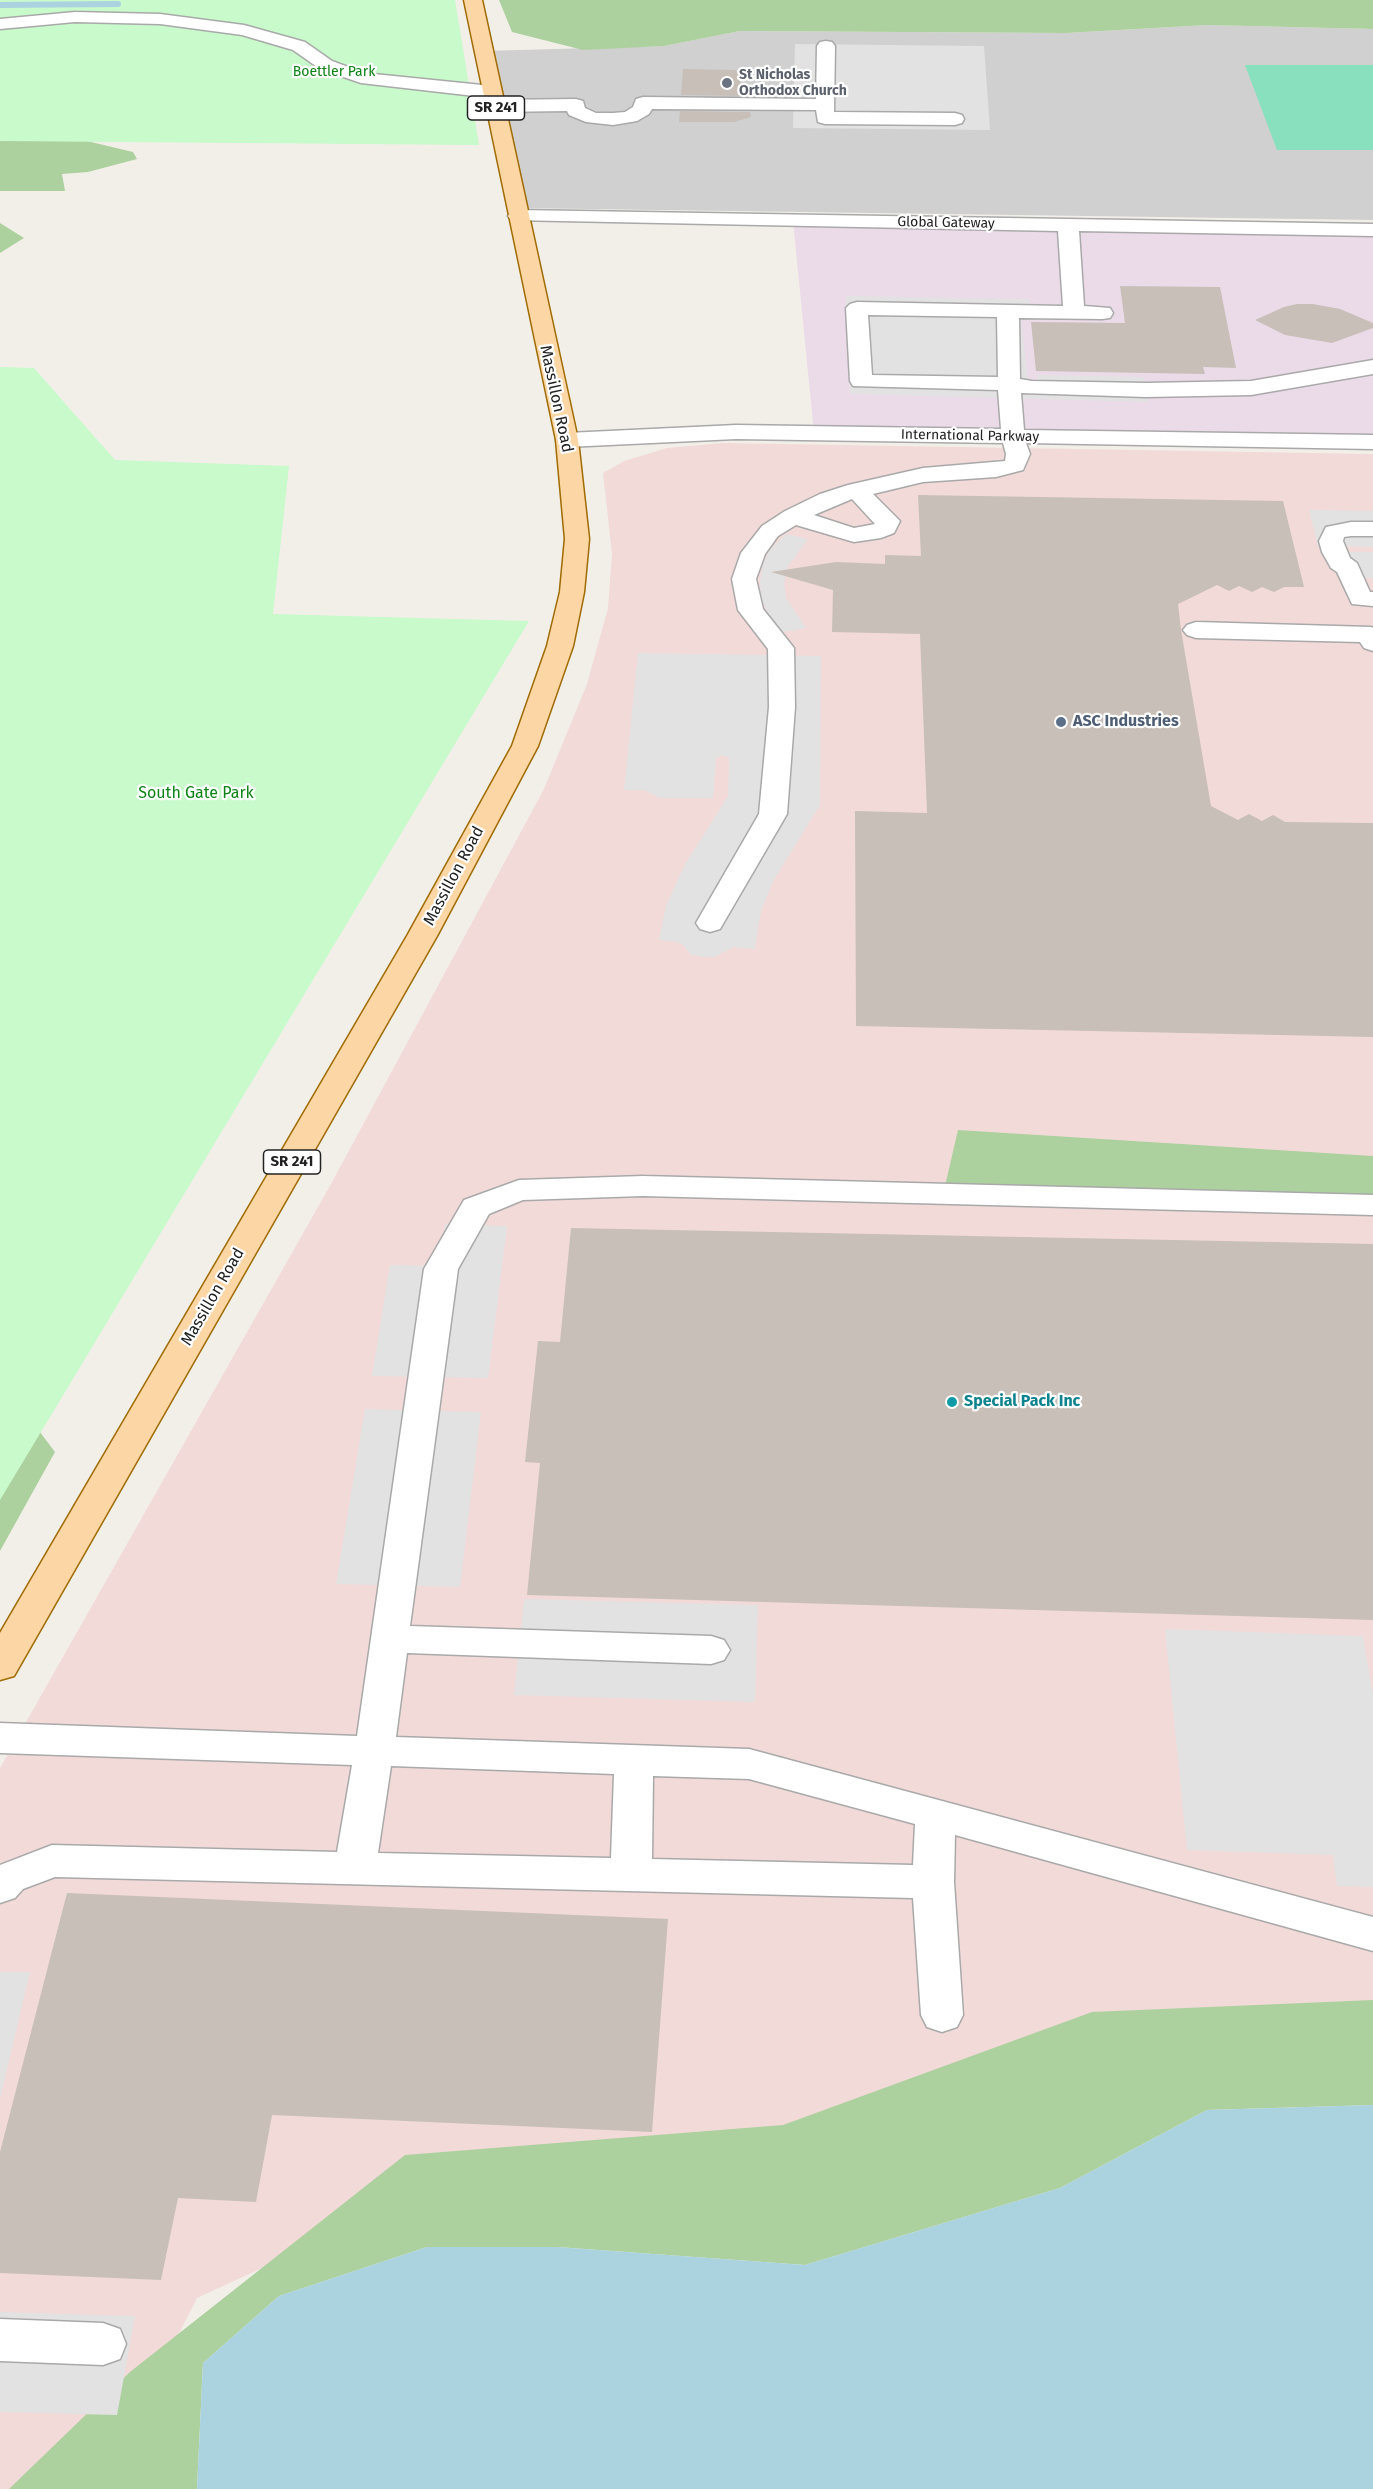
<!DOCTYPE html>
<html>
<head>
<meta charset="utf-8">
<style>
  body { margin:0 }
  canvas { display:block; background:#f2efe9 }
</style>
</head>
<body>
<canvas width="1373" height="2489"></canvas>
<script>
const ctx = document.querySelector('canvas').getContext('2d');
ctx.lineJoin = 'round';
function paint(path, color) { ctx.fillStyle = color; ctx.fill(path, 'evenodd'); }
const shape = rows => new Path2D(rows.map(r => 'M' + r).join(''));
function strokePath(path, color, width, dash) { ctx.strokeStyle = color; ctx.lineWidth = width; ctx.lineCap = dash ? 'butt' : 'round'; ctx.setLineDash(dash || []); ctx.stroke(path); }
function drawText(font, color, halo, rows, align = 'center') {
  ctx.font = font + ' "Fira Sans",sans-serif'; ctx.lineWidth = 4.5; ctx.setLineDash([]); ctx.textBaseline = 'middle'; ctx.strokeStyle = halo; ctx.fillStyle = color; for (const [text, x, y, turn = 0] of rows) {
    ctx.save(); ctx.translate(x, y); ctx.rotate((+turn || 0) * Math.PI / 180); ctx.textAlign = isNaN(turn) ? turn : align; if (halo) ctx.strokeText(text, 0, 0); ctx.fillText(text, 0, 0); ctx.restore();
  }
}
paint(shape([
  [723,443,1373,454,1373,2060,834,2195,453,2180,197,2298,101,2489,0,2489,0,1768,331,1184,544,789,587,684,608,608,612,554,603,473,624,461,667,448]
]), '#f2dad9');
paint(shape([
  [793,221,1373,230,1373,442,814,433]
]), '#ebdbe8');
paint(shape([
  [1207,25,1373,29,1373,220,517,208,484,51,664,46,740,31,1067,33]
]), '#d0d0d0');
paint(shape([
  [499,0,1373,0,1373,29,1207,25,1067,33,740,31,664,46,583,50,512,32],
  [0,48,70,137,133,152,137,159,88,172,62,174,65,191,0,191],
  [0,223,24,238,0,253],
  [958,1130,1373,1156,1373,1194,1130,1195,945,1186],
  [0,1379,55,1452,0,1551],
  [1373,2000,1373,2105,1207,2110,1060,2188,805,2265,557,2247,427,2247,279,2296,203,2363,197,2489,9,2489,130,2372,405,2155,783,2125,1092,2012]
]), '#add19e');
paint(shape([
  [0,0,455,0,479,145,0,141],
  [0,367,34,368,115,460,289,466,273,614,529,621,0,1500]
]), '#c8facc');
paint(shape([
  [1245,65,1373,65,1373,150,1277,150]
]), '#88e0be');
paint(shape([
  [795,44,984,46,990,130,793,128],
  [846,296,1029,299,1030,318,1021,318,1028,380,1037,380,1037,375,1144,377,1148,402,850,394],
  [1309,510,1373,511,1373,547,1318,546],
  [786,534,808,539,788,566,784,583,786,598,806,628,783,632,768,613,761,599,760,582,763,563,770,550],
  [1348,552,1373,552,1373,578,1355,578],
  [638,653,821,656,820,805,773,881,761,911,755,949,733,947,715,957,703,957,691,955,683,945,678,942,659,940,666,906,684,866,728,796,729,758,722,755,716,758,713,798,659,798,644,790,624,790],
  [445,1224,507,1226,488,1378,372,1376,390,1265,439,1266],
  [365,1409,481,1412,460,1587,336,1584],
  [524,1599,758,1605,755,1702,514,1695],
  [1165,1629,1363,1636,1373,1696,1373,1887,1337,1886,1333,1855,1187,1850],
  [0,1972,30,1972,0,2099],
  [0,2312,135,2316,117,2415,0,2412]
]), '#e2e2e2');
paint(shape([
  [1373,2105,1373,2489,197,2489,203,2363,279,2296,427,2247,557,2247,805,2265,1060,2188,1207,2110]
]), '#aad3df');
strokePath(shape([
  [0,5,118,4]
]), '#aad3df', 6);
paint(shape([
  [683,69,736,70,745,96,681,95],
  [680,111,750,112,751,117,734,122,679,122],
  [1120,286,1220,287,1236,368,1203,367,1205,374,1036,371,1031,322,1125,323],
  [1297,304,1313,304,1340,309,1373,323,1373,328,1332,343,1285,335,1255,320,1284,307],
  [918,495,1283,501,1304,587,1284,587,1274,592,1262,587,1252,592,1239,586,1229,591,1217,585,1178,604,1181,630,1211,806,1238,820,1249,814,1262,821,1273,815,1285,822,1373,823,1373,1037,856,1026,855,811,927,813,920,634,832,632,833,590,771,572,836,562,885,564,885,555,921,556],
  [571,1228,1373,1244,1373,1620,527,1595,540,1463,525,1462,538,1341,560,1342],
  [67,1893,668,1919,652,2132,272,2115,256,2202,178,2198,161,2280,0,2273,0,2152]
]), '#c7bfb8');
const minor = shape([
  [75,12,160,14,244,25,305,42,332,61,364,73,492,86,499,88,501,92,499,96,492,98,361,83,320,69,293,50,242,35,160,24,75,22,0,29,0,19,75,12],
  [826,41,832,42,835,46,834,112,955,113,962,115,964,119,962,123,955,125,825,124,818,122,816,110,652,109,649,114,637,121,613,125,586,122,569,115,567,111,495,112,488,110,486,106,488,102,495,100,576,99,583,101,585,108,596,113,613,113,625,112,633,107,636,99,643,97,816,99,817,46,820,42,826,41],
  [518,210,1373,224,1373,236,1079,231,1084,306,1110,308,1113,313,1110,318,1102,319,1019,318,1020,379,1032,381,1146,383,1251,381,1373,360,1373,374,1251,395,1146,397,1021,393,1024,430,1373,435,1373,449,1026,443,1030,454,1023,470,996,477,923,482,873,494,900,521,894,533,881,538,854,542,796,525,778,536,765,554,756,579,763,609,794,648,795,707,787,814,720,929,710,932,700,929,696,923,759,814,769,707,768,649,738,610,732,579,741,553,762,526,785,511,820,494,848,485,923,468,1005,461,1006,454,1003,443,736,439,567,447,559,445,556,440,559,435,567,433,736,425,1001,429,998,390,853,386,850,381,846,308,850,304,857,302,1063,306,1058,231,511,220,508,216,511,212,518,210],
  [868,315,997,317,998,377,872,375,868,315],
  [852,499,875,524,854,528,814,515,852,499],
  [1351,522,1373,522,1373,536,1351,536,1344,537,1343,541,1350,558,1357,563,1370,592,1373,592,1373,606,1352,604,1337,572,1331,568,1322,552,1319,541,1326,527,1351,522],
  [1196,622,1371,627,1373,628,1373,651,1364,648,1360,642,1196,638,1187,635,1183,630,1187,625,1196,622],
  [643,1176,1373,1195,1373,1215,643,1196,523,1200,489,1214,458,1269,410,1626,711,1636,724,1640,730,1650,724,1660,711,1664,407,1653,396,1737,749,1749,1373,1917,1373,1951,955,1835,954,1882,963,2015,957,2027,942,2032,927,2027,921,2015,913,1898,55,1877,23,1889,15,1898,0,1903,0,1865,52,1845,337,1852,352,1765,0,1753,0,1723,357,1736,424,1269,464,1200,519,1180,643,1176],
  [391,1766,614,1774,611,1858,378,1853,391,1766],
  [653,1776,749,1779,915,1824,913,1865,652,1859,653,1776],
  [0,2319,103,2323,120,2329,126,2344,120,2359,103,2365,0,2361,0,2319]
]);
const major = shape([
  [464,0,482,0,578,440,589,539,584,592,573,646,538,746,437,936,14,1676,0,1680,0,1633,407,936,512,746,547,646,560,592,565,539,556,440,464,0]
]);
strokePath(minor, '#a9a9a9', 3);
strokePath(major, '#a06b00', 3);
paint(minor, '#fff');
paint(major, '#fcd6a4');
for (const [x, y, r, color] of [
  [727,83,6,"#6b7280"],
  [1061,722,6,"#5c6f8a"],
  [952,1402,6,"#0f9aa8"]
]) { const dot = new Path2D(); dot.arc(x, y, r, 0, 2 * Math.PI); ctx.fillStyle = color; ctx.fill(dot); strokePath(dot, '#fff', 2); }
drawText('14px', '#0c8416', '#fff', [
  ["Boettler Park",334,72]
]);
drawText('bold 14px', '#5b616d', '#fff', [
  ["St Nicholas",739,75],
  ["Orthodox Church",739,91]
], 'left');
drawText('14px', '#222', '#fff', [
  ["Global Gateway",946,223,1],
  ["International Parkway",970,436,1]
]);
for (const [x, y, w] of [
  [496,108,57],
  [292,1162,57]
]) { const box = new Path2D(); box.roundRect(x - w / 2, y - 12, w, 24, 4.5); ctx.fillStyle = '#fff'; ctx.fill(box); strokePath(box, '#222', 1.5); }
drawText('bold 15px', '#222', null, [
  ["SR 241",496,108],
  ["SR 241",292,1162]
]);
drawText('16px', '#222', '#fff', [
  ["Massillon Road",556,399,78],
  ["Massillon Road",454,876,-62],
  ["Massillon Road",213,1297,-60]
]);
drawText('bold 16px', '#4e5e75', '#fff', [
  ["ASC Industries",1073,722]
], 'left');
drawText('16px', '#0c8416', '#fff', [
  ["South Gate Park",196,794]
]);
drawText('bold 16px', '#0d838f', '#fff', [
  ["Special Pack Inc",964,1402]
], 'left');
</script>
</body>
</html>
